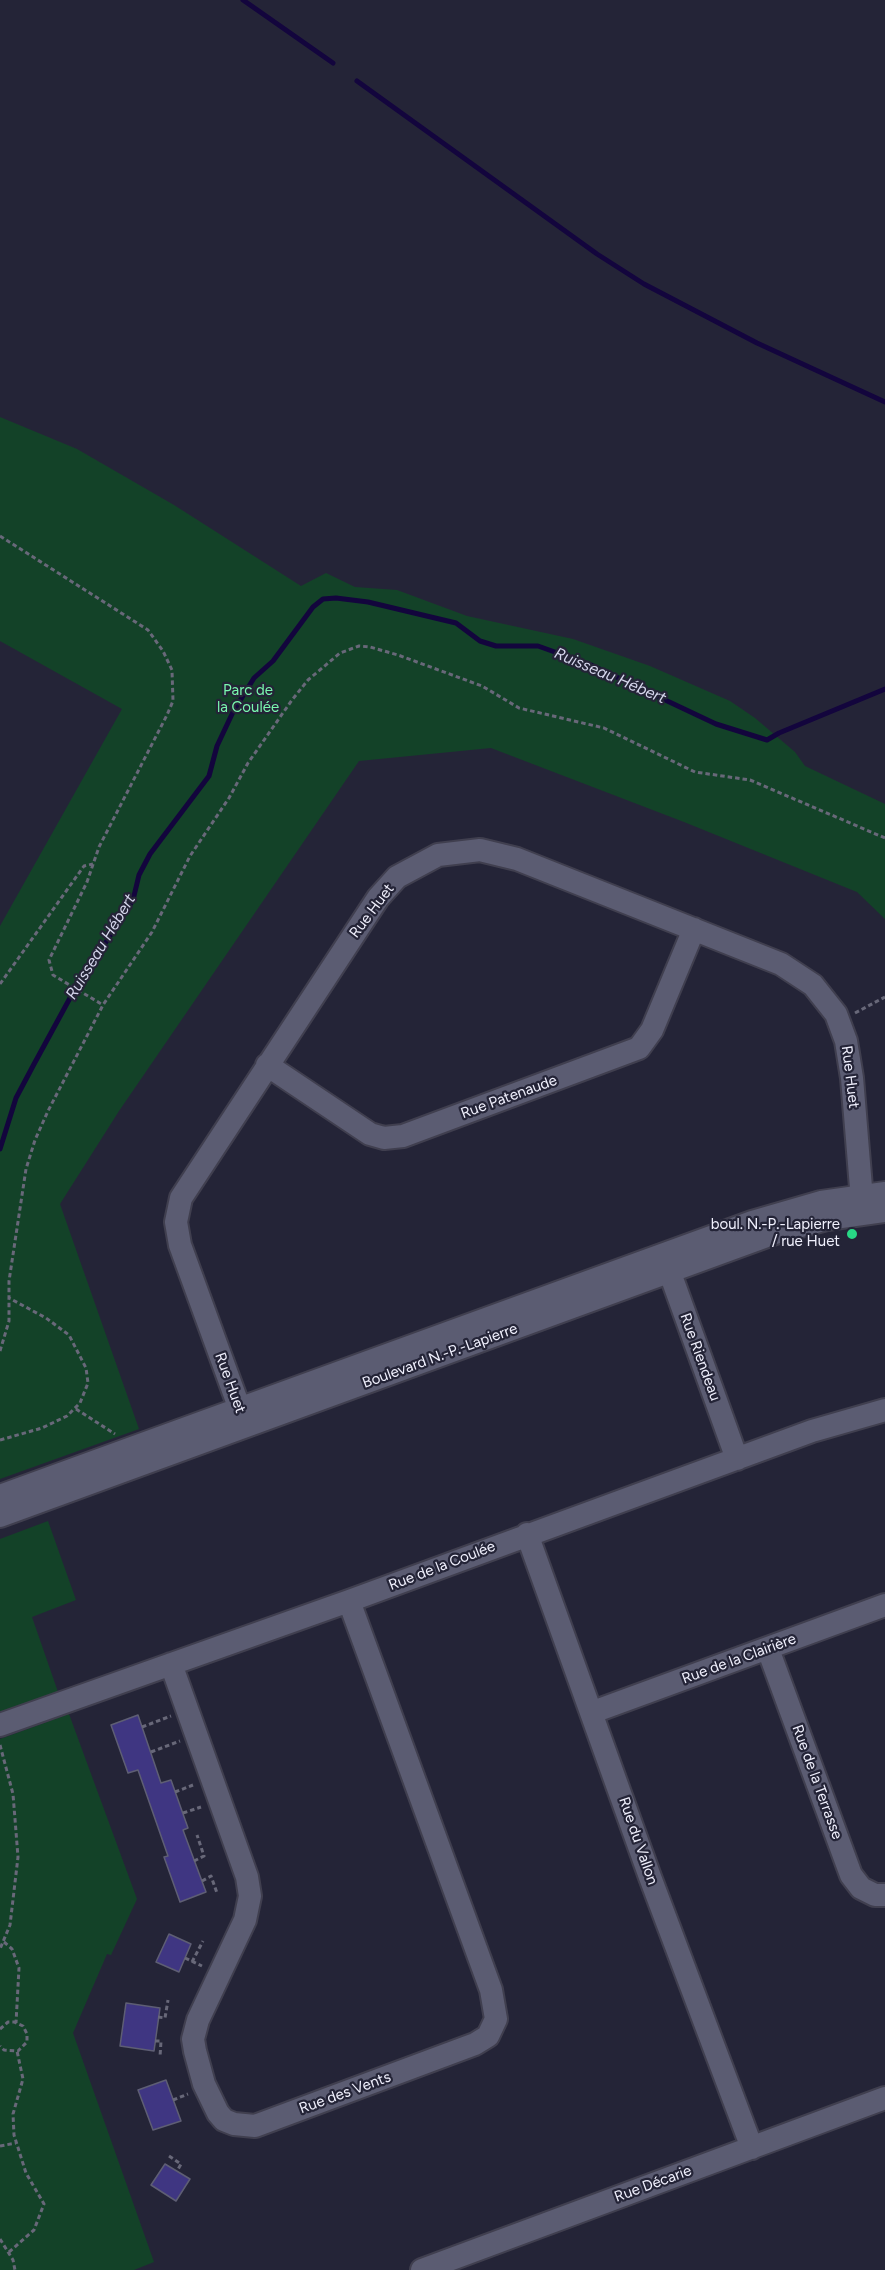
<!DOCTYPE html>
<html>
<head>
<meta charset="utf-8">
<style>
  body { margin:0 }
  canvas { display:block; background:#242437 }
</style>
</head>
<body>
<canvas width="885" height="2270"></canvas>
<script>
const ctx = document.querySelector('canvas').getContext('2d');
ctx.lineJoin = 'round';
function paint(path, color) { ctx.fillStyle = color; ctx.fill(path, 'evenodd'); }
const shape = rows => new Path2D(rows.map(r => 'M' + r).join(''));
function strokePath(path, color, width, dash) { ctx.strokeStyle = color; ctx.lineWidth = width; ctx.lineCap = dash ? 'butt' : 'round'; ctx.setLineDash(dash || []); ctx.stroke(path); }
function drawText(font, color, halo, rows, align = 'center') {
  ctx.font = font + ' Figtree,sans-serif'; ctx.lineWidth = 4.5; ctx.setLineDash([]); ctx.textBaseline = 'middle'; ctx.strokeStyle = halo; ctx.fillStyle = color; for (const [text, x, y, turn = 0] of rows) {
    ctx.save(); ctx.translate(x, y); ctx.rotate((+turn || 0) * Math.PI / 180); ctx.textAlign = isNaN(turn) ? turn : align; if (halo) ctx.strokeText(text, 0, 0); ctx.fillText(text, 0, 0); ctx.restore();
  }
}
paint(shape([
  [0,417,77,449,174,505,301,586,326,573,355,587,397,590,467,616,573,639,650,666,730,701,755,718,795,752,805,766,885,804,885,919,857,892,684,822,491,748,359,761,119,1111,60,1204,139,1429,0,1479,0,926,122,709,0,641],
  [48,1521,76,1600,32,1617,58,1692,0,1714,0,1539],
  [69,1714,137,1899,111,1955,107,1954,73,2033,154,2262,134,2270,0,2270,0,1739]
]), '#134228');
strokePath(shape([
  [243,0,333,63],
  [357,81,597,254,644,284,757,343,885,402],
  [0,1149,16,1098,33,1066,70,998,133,900,139,875,150,854,209,776,217,746,233,712,254,678,273,661,313,607,323,599,336,598,368,602,456,623,480,641,496,646,538,646,591,665,716,724,767,740,779,733,885,689]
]), '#13053d', 5);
const building = shape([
  [138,1715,161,1783,171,1780,188,1828,183,1830,206,1892,180,1902,164,1857,168,1856,138,1770,128,1773,111,1725,138,1715],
  [169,1934,191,1944,179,1972,156,1962,169,1934],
  [126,2003,160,2008,154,2051,120,2046,126,2003],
  [166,2080,181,2121,153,2130,138,2090,166,2080],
  [165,2164,190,2179,176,2201,151,2185,165,2164]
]);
paint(building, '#3f3682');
strokePath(building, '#5e5e74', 1.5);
const minor = shape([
  [267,1065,370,1134,384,1138,403,1136,639,1048,652,1030,694,929],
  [665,1259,737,1459],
  [246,1426,180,1245,176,1222,181,1198,378,898,397,877,438,855,480,850,517,859,781,964,813,985,836,1014,846,1041,852,1078,863,1212],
  [0,1496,752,1222,821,1202,885,1193],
  [0,1516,778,1232,827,1219,885,1211],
  [527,1534,650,1877,752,2148],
  [768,1649,851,1875,861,1888,875,1895,885,1895],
  [171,1664,247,1877,250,1896,245,1920,198,2020,193,2039,195,2051,204,2084,218,2113,224,2120,234,2124,255,2126,475,2044,488,2036,496,2019,491,1990,349,1601],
  [593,1712,885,1605],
  [0,1725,349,1601,812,1431,885,1410],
  [422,2270,885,2098]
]);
strokePath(minor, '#403f4f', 26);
strokePath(shape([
  [0,536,148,630,163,651,172,670,173,701,167,715,99,847,87,882,49,960,53,975,103,1005],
  [0,984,84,866,93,864],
  [855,1013,885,997],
  [0,1351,9,1321,9,1281,26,1169,35,1140,48,1111,103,1005,152,932,190,856,229,798,248,763,292,700,308,680,340,653,359,646,370,647,398,655,482,686,519,708,604,728,695,772,750,780,885,838],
  [76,1409,115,1434],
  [0,1440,42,1428,67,1416,80,1403,88,1383,86,1368,69,1335,46,1318,9,1298],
  [142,1727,171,1716],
  [0,1745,13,1794,18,1857,10,1925,0,1949],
  [151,1752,180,1741],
  [175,1792,193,1785],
  [183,1813,201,1807],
  [194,1861,204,1856,197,1835],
  [202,1881,211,1876,217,1893],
  [4,1942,12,1949,19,1968,16,2023],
  [185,1958,202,1966],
  [192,1962,203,1941],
  [158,2017,165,2018,168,2000],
  [0,2029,8,2022,14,2022,23,2026,27,2034,27,2042,18,2051,4,2050,0,2046],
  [155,2041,161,2041,160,2057],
  [173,2100,188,2094],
  [0,2146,16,2143],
  [169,2156,181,2164,177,2171],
  [0,2239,13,2260,15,2270],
  [9,2252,34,2230,44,2204,26,2173,14,2135,13,2114,23,2079,17,2051]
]), '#686879', 3, [4.5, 3]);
strokePath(minor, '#5b5c72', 22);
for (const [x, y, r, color] of [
  [852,1234,6,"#28d885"]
]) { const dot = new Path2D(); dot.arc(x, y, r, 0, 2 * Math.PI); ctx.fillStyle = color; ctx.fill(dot); strokePath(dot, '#242437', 2); }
drawText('15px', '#7af8af', '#242437', [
  ["Parc de",248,691],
  ["la Coulée",248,708]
]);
drawText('15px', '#f0f0fd', '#242437', [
  ["Rue Huet",372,911,-53],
  ["Rue Huet",850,1077,83],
  ["Rue Patenaude",509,1097,-20],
  ["Boulevard N.-P.-Lapierre",440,1356,-20],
  ["Rue Riendeau",700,1357,70],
  ["Rue Huet",230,1383,70],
  ["Rue de la Coulée",442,1566,-21],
  ["Rue de la Clairière",739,1659,-20],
  ["Rue de la Terrasse",817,1782,70],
  ["Rue du Vallon",638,1841,71],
  ["Rue des Vents",345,2093,-20],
  ["Rue Décarie",653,2184,-20]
]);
drawText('15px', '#f0f0fd', '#242437', [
  ["boul. N.-P.-Lapierre",840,1225],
  ["/ rue Huet",840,1242]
], 'right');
drawText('italic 16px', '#d6d7ed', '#242437', [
  ["Ruisseau Hébert",610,676,23],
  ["Ruisseau Hébert",101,947,-59]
]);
</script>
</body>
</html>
